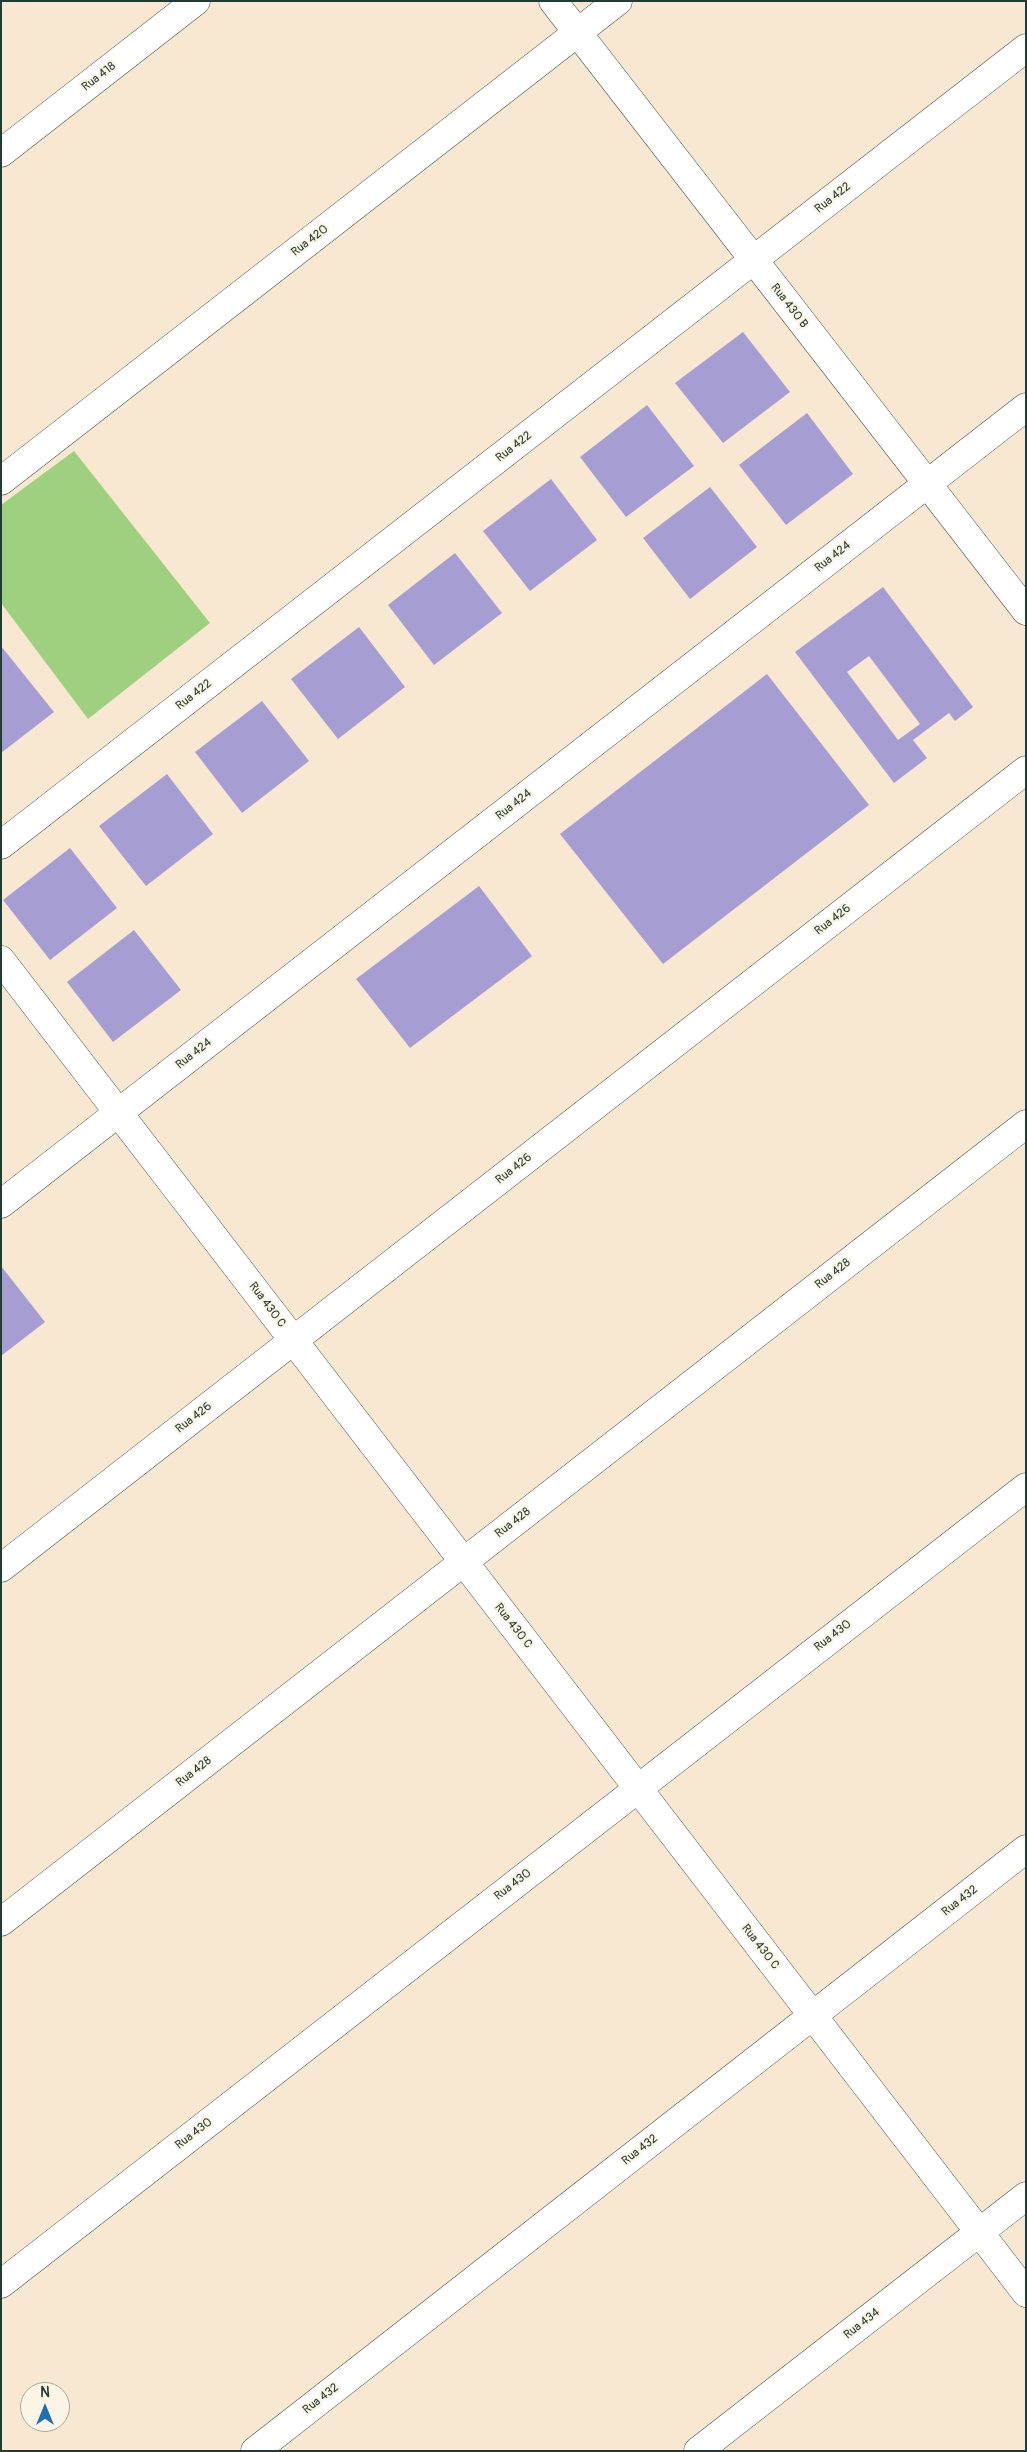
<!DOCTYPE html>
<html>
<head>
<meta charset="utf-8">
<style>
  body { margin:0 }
  #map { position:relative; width:1027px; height:2452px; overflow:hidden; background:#f8e8d1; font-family:Pangolin,sans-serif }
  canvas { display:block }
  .frame { position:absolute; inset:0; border:2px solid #1f3d34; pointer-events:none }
  .north { position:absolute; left:20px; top:2382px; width:50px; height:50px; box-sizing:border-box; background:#fcf5e5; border:1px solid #a4ab9e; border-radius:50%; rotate:0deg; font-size:14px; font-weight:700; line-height:20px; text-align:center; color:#1f3d34 }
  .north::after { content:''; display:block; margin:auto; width:18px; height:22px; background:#1f6fb2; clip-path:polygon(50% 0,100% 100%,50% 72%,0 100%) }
</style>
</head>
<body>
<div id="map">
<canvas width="1027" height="2452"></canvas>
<div class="frame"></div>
<div class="north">N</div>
</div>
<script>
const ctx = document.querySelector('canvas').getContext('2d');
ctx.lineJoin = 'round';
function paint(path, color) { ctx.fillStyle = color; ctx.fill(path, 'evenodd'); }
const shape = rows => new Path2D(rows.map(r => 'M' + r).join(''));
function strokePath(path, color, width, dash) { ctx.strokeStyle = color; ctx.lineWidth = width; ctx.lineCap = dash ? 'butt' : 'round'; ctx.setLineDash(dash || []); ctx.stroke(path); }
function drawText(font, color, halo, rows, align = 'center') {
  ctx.font = font + ' Pangolin,sans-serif'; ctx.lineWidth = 4.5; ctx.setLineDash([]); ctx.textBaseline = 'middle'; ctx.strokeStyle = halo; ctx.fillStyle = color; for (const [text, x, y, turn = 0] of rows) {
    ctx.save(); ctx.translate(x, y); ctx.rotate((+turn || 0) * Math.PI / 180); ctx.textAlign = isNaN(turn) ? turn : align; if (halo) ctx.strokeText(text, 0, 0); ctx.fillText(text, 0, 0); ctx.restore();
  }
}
paint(shape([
  [74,451,210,623,88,719,1,603,1,505]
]), '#9fd07f');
paint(shape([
  [743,332,790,392,723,443,675,383],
  [647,405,694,466,626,517,580,457],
  [807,413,853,474,786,525,739,465],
  [551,479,597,540,530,591,483,531],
  [710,487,757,547,690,599,643,538],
  [455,553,502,613,434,665,388,605],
  [883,587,973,707,955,721,949,713,913,740,927,758,894,783,795,652],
  [869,656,920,724,898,740,847,672],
  [359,627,405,687,338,739,291,679],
  [1,646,54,712,1,753],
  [767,674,869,805,663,964,560,834],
  [262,701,309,761,242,813,195,752],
  [167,774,213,834,146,886,99,826],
  [70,848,117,908,50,960,3,900],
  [479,886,532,956,410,1048,356,979],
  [134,930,181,990,113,1042,67,982],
  [1,1266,45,1322,1,1356]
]), '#a69dd3');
const minor = shape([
  [553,1,1026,611],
  [1,153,196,1],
  [1,481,618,1],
  [1,845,1026,48],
  [1,960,1026,2293],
  [1,1204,1026,407],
  [1,1568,1026,770],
  [1,1922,1026,1124],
  [1,2284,1026,1487],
  [255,2451,1026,1849],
  [698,2451,1026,2196]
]);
strokePath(minor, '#40574c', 29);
strokePath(minor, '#fff', 28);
drawText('12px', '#1f3d34', '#fcf5e5', [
  ["Rua 418",99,77,-38],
  ["Rua 422",833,198,-38],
  ["Rua 420",310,241,-38],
  ["Rua 430 B",789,306,52],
  ["Rua 422",514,447,-38],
  ["Rua 424",833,557,-38],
  ["Rua 422",194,695,-38],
  ["Rua 424",514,805,-38],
  ["Rua 426",833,920,-38],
  ["Rua 424",194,1054,-38],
  ["Rua 426",514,1169,-38],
  ["Rua 428",833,1274,-38],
  ["Rua 430 C",267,1305,53],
  ["Rua 426",194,1418,-38],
  ["Rua 428",513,1523,-38],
  ["Rua 430 C",513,1626,52],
  ["Rua 430",833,1636,-38],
  ["Rua 428",194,1772,-38],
  ["Rua 430",513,1885,-38],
  ["Rua 432",960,1901,-38],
  ["Rua 430 C",760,1947,52],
  ["Rua 430",194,2134,-38],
  ["Rua 432",640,2150,-38],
  ["Rua 434",862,2324,-38],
  ["Rua 432",321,2399,-38]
]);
</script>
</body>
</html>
